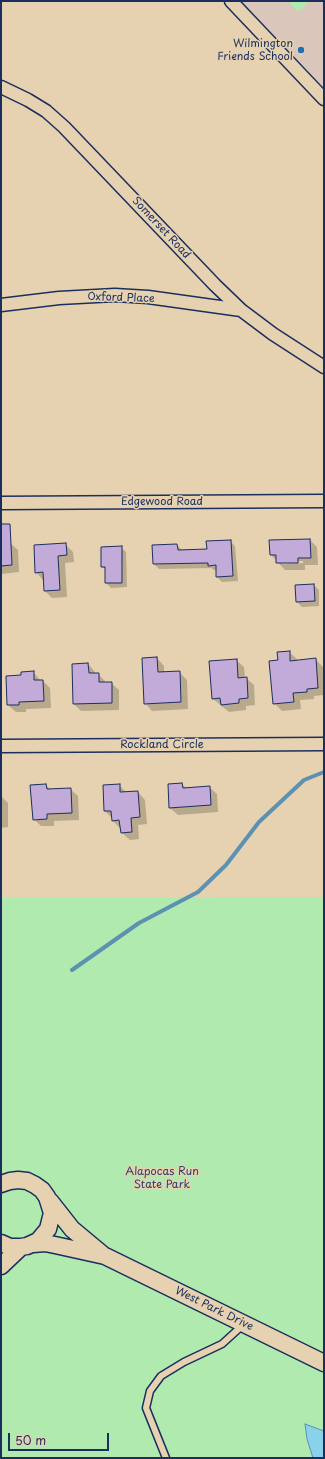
<!DOCTYPE html>
<html>
<head>
<meta charset="utf-8">
<style>
  body { margin:0 }
  #map { position:relative; width:325px; height:1459px; overflow:hidden; background:#e6d2b0; font-family:"Playpen Sans",sans-serif }
  canvas { display:block }
  .frame { position:absolute; inset:0; border:2px solid #1b2f5e; pointer-events:none }
  .scale { position:absolute; left:8px; top:1433px; width:101px; height:18px; box-sizing:border-box; border:2px solid #1b2f5e; border-top:0; padding-left:5px; font-size:12px; line-height:14px; white-space:nowrap; color:#1b2f5e; -webkit-text-stroke:3px #e6d2b0; paint-order:stroke }
</style>
</head>
<body>
<div id="map">
<canvas width="325" height="1459"></canvas>
<div class="frame"></div>
<div class="scale">50 m</div>
</div>
<script>
const ctx = document.querySelector('canvas').getContext('2d');
ctx.lineJoin = 'round';
function paint(path, color) { ctx.fillStyle = color; ctx.fill(path, 'evenodd'); }
const shape = rows => new Path2D(rows.map(r => 'M' + r).join(''));
function strokePath(path, color, width, dash) { ctx.strokeStyle = color; ctx.lineWidth = width; ctx.lineCap = dash ? 'butt' : 'round'; ctx.setLineDash(dash || []); ctx.stroke(path); }
function drawText(font, color, halo, rows, align = 'center') {
  ctx.font = font + ' "Playpen Sans",sans-serif'; ctx.lineWidth = 3; ctx.setLineDash([]); ctx.textBaseline = 'middle'; ctx.strokeStyle = halo; ctx.fillStyle = color; for (const [text, x, y, turn = 0] of rows) {
    ctx.save(); ctx.translate(x, y); ctx.rotate((+turn || 0) * Math.PI / 180); ctx.textAlign = isNaN(turn) ? turn : align; if (halo) ctx.strokeText(text, 0, 0); ctx.fillText(text, 0, 0); ctx.restore();
  }
}
paint(shape([
  [231,1,324,1,324,99]
]), '#dbc6bc');
paint(shape([
  [288,1,310,1,298,12],
  [324,897,324,1458,1,1458,1,898]
]), '#b0eaaf');
const water = shape([
  [305,1424,324,1431,324,1458,313,1458,307,1439,305,1424]
]);
paint(water, '#89d2ea');
strokePath(water, '#5d91b2', 1);
paint(shape([
  [310,540,317,547,318,565,305,565,305,570,285,570,271,555],
  [303,561,303,563,283,564,281,562],
  [230,541,235,546,238,581,222,582,217,577,217,570,214,570,211,568,159,569,154,564,153,546,177,545,182,550,208,550],
  [10,543,18,550,19,572,1,574,1,544],
  [66,545,73,552,74,562,65,563,67,597,52,598,45,591,43,580,36,572],
  [121,547,126,552,127,587,111,588,106,583,106,570,102,567],
  [314,585,319,590,319,606,302,607,297,602],
  [289,652,297,659,297,661,315,659,323,667,324,695,314,696,314,699,300,700,301,709,282,711,274,703,279,661],
  [157,658,164,666,164,673,179,672,187,680,188,709,152,711,145,703],
  [236,660,244,667,245,678,246,678,254,685,255,705,246,706,246,710,229,712,213,699],
  [88,664,95,672,95,674,98,674,105,681,105,683,111,683,119,690,119,710,81,711,74,704],
  [33,672,41,681,43,681,50,688,51,708,26,709,26,712,16,712,8,705,22,676],
  [182,784,186,788,209,787,217,794,218,812,178,815,170,808],
  [46,785,51,790,70,789,78,796,79,820,54,821,54,826,41,826,34,819],
  [119,785,127,793,138,792,145,800,147,824,138,825,139,839,130,840,122,833,122,828,120,828,113,821,112,818,105,811],
  [1,796,8,803,8,827,1,828]
]), '#0003');
strokePath(shape([
  [72,970,139,923,198,892,226,865,259,822,304,780,324,772]
]), '#5d91b2', 4);
const building = shape([
  [1,524,10,524,12,565,1,566,1,524],
  [310,539,311,558,298,558,298,563,276,563,276,555,270,555,269,540,310,539],
  [231,540,233,576,216,577,216,565,208,566,208,563,153,564,152,545,177,544,178,550,207,549,206,541,231,540],
  [66,543,67,555,58,556,60,590,44,591,43,572,35,573,34,545,66,543],
  [122,546,122,583,105,583,105,567,101,567,101,547,122,546],
  [314,584,315,601,296,602,295,585,314,584],
  [290,651,290,661,316,658,318,688,307,689,307,692,293,693,294,702,273,704,269,661,278,660,277,652,290,651],
  [157,657,158,672,180,671,181,702,144,704,142,658,157,657],
  [237,659,238,678,247,677,248,698,239,699,239,703,221,705,220,698,212,699,209,661,237,659],
  [88,663,89,673,99,673,99,682,112,682,112,703,73,704,72,664,88,663],
  [34,671,34,680,43,680,44,701,19,702,19,705,7,705,6,676,21,675,21,672,34,671],
  [182,783,183,788,210,786,211,805,169,808,168,784,182,783],
  [46,784,47,789,71,788,72,813,47,814,47,819,33,820,30,785,46,784],
  [120,784,120,792,138,791,140,817,131,818,132,832,121,833,119,820,112,821,111,811,104,811,103,785,120,784]
]);
paint(building, '#c2aad9');
strokePath(building, '#1b2f5e', 1);
const service = shape([
  [166,1458,146,1408,150,1391,161,1376,184,1362,222,1344,243,1325]
]);
const minor = shape([
  [231,1,324,99],
  [1,87,28,100,46,111,64,127,215,285,241,310,273,334,324,367],
  [1,305,59,298,115,295,148,297,241,310],
  [1,503,324,501],
  [1,746,324,744]
]);
const tertiary = shape([
  [1,1184,10,1181,18,1180,27,1181,35,1185,42,1190,47,1197,52,1213,48,1229,38,1241,27,1246,21,1247,10,1247,1,1243],
  [50,1201,72,1229,102,1254],
  [33,1244,45,1243,55,1245,105,1256,324,1363],
  [1,1266,21,1247]
]);
strokePath(service, '#1b2f5e', 9);
strokePath(minor, '#1b2f5e', 15);
strokePath(tertiary, '#1b2f5e', 19);
strokePath(service, '#e6d2b0', 6);
strokePath(minor, '#e6d2b0', 12);
strokePath(tertiary, '#e6d2b0', 16);
for (const [x, y, r, color] of [
  [301,50,4,"#1f6fb2"]
]) { const dot = new Path2D(); dot.arc(x, y, r, 0, 2 * Math.PI); ctx.fillStyle = color; ctx.fill(dot); strokePath(dot, '#e6d2b0', 1.5); }
drawText('11px', '#1b2f5e', '#e6d2b0', [
  ["Wilmington",293,44],
  ["Friends School",293,57]
], 'right');
drawText('11px', '#1b2f5e', '#e6d2b0', [
  ["Somerset Road",161,228,47],
  ["Oxford Place",121,298,2],
  ["Edgewood Road",162,502],
  ["Rockland Circle",162,745],
  ["West Park Drive",214,1309,26]
]);
drawText('11px', '#2a4266', '#e6d2b0', [
  ["Alapocas Run",162,1172],
  ["State Park",162,1185]
]);
</script>
</body>
</html>
